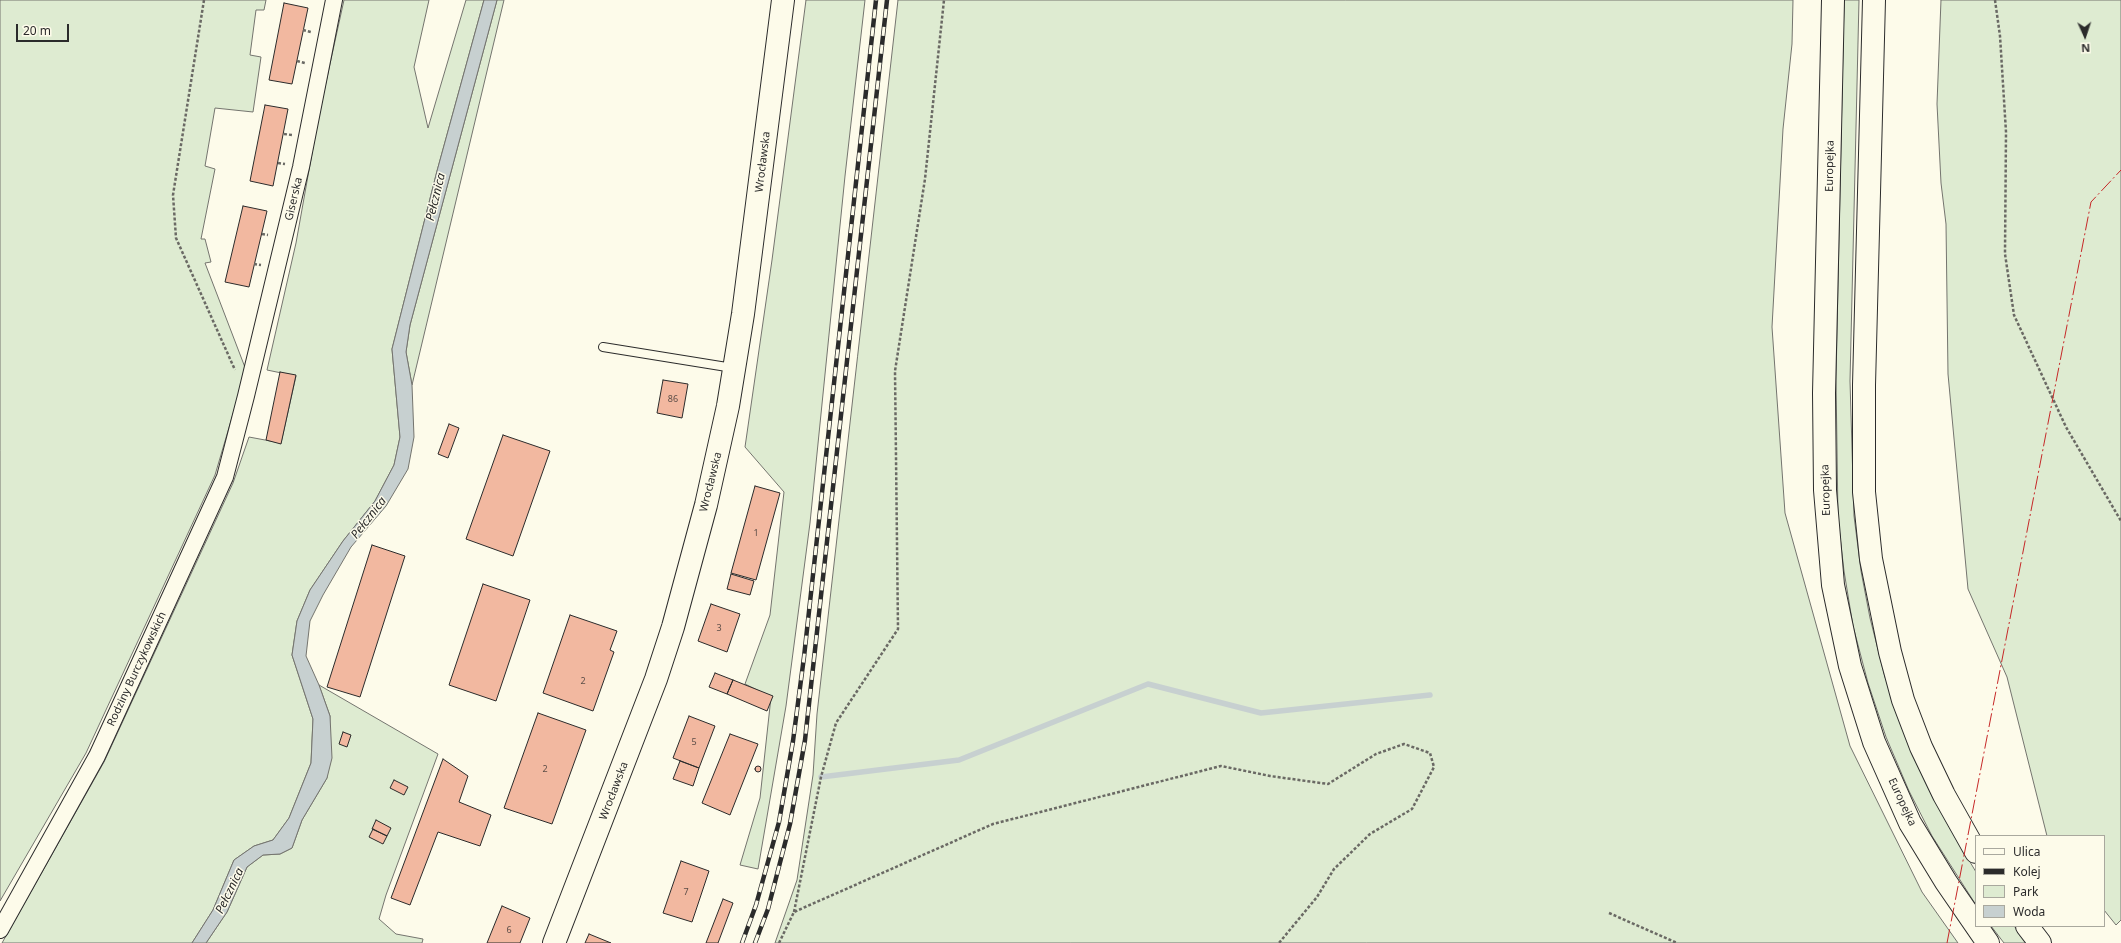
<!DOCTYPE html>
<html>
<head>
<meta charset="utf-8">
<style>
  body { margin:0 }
  #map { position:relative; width:2121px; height:943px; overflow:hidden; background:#fdfbea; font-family:"Noto Sans",sans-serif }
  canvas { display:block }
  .legend { position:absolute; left:1975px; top:835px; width:130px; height:92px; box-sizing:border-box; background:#fdfbea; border:1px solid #a9a89e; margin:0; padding:5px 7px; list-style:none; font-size:12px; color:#2b2b2b }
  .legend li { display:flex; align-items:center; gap:8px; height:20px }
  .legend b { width:20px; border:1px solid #a9a89e }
  .north { position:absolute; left:2065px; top:16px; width:40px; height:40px; -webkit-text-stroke:3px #fdfbea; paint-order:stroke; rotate:177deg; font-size:11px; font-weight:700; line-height:16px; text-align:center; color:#2b2b2b }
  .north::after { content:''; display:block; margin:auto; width:14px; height:18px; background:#2b2b2b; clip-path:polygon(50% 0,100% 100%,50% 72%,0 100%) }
  .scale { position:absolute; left:16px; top:24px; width:53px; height:18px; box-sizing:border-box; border:2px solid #2b2b2b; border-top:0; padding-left:5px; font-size:12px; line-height:14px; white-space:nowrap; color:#2b2b2b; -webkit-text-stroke:3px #fdfbea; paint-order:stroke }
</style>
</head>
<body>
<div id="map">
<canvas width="2121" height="943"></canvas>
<ul class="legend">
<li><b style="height:5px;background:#fdfbea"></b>Ulica</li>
<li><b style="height:5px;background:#2b2b2b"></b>Kolej</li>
<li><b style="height:11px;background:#deebd1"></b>Park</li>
<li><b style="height:11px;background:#c7d0d0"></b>Woda</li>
</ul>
<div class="north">N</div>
<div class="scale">20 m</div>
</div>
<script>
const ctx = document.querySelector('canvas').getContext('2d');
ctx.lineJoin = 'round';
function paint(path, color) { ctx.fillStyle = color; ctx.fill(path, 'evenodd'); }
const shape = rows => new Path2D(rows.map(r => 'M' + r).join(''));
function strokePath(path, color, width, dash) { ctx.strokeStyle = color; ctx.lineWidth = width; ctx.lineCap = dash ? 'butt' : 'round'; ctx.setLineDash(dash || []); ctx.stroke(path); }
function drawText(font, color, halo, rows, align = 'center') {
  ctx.font = font + ' "Noto Sans",sans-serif'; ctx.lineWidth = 3; ctx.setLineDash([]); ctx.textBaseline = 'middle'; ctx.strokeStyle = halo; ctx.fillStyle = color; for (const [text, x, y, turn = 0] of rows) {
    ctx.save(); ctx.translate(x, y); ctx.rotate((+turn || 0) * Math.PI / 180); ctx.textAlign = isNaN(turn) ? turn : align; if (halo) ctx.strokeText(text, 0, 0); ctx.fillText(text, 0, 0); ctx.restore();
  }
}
const green = shape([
  [0,0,266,0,264,10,256,10,250,55,261,57,253,112,215,108,205,166,215,169,201,239,205,239,211,262,205,263,246,370,215,475,86,753,0,901,0,0],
  [344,0,429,0,414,67,428,128,466,0,484,0,437,171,392,349,400,437,394,465,375,501,343,541,310,590,297,621,292,655,313,719,311,763,289,818,273,840,254,846,234,860,213,910,192,943,2,943,104,762,233,483,249,437,281,443,296,376,267,370,296,243,319,114,344,0],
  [497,0,504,0,412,385,406,352,410,325,497,0],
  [806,0,865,0,845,176,810,523,786,706,758,869,740,865,760,798,771,697,745,684,770,615,784,492,745,447,772,260,806,0],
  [898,0,1793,0,1792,44,1783,129,1772,327,1785,513,1850,746,1922,892,1958,943,775,943,797,880,813,775,817,714,898,0],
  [1844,0,1859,0,1850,381,1854,516,1861,571,1870,618,1885,677,1928,786,1951,830,1976,872,1976,905,1932,836,1909,791,1886,737,1868,683,1853,626,1844,571,1838,519,1836,380,1844,0],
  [1941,0,2121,0,2121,920,2116,925,2104,910,2104,836,2047,836,2007,677,1968,589,1948,374,1946,224,1941,183,1937,104,1941,0],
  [319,685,438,754,386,895,379,919,396,934,423,939,422,943,206,943,227,912,247,867,263,855,280,854,292,848,302,820,327,778,330,716,319,685],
  [1991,926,2014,926,2028,943,2004,943,1991,926]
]);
paint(green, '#deebd1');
strokePath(green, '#74746e', 1);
const water = shape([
  [484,0,497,0,410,325,406,352,412,385,414,437,408,469,386,506,351,547,323,595,310,621,306,656,319,685,330,716,332,758,327,778,302,820,292,848,280,854,263,855,247,867,227,912,206,943,192,943,213,910,234,860,254,846,273,840,289,818,311,763,313,719,292,655,297,621,310,590,343,541,375,501,394,465,400,437,392,349,437,171,484,0]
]);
paint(water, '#c7d0d0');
strokePath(water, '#74746e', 1);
strokePath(shape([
  [821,777,959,760,1148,684,1261,713,1430,695]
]), '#c7d0d0', 5.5);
const building = shape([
  [284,3,308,8,292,84,269,80,284,3],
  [265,105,288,109,273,186,250,181,265,105],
  [243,206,267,211,249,287,225,282,243,206],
  [280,372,296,375,281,444,266,440,280,372],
  [663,380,688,384,682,418,657,413,663,380],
  [449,424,459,428,448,458,438,454,449,424],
  [503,435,550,451,513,556,466,539,503,435],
  [755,486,780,493,756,580,731,573,755,486],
  [372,545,405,556,360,697,327,687,372,545],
  [731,574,754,581,750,595,727,589,731,574],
  [483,584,530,600,496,701,449,685,483,584],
  [711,604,740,614,727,652,698,641,711,604],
  [570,615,617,631,610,650,614,652,593,711,543,693,570,615],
  [715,673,733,680,727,694,709,687,715,673],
  [733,680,773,696,767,711,727,694,733,680],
  [538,713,586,730,552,824,504,808,538,713],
  [689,716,715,726,699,768,673,758,689,716],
  [343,732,351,735,347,747,339,744,343,732],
  [730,734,758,744,730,815,702,803,730,734],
  [443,759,468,776,459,802,491,815,480,846,438,832,410,905,391,898,443,759],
  [680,761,699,768,693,786,673,779,680,761],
  '755 769a3 3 0 1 1 6 0a3 3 0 1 1-6 0Z',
  [394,780,408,787,404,795,390,788,394,780],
  [376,820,391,828,387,836,372,829,376,820],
  [373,829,387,836,383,844,369,837,373,829],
  [681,861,709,871,692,922,663,913,681,861],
  [723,899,733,903,718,943,706,943,723,899],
  [502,906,530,918,520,943,487,943,502,906],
  [589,934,611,943,585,943,589,934]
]);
paint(building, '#f2b8a0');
strokePath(building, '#2b2b2b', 1);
const service = shape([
  [603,347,733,368]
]);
const minor = shape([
  [0,930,97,756,225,477,246,396,301,167,334,0]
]);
const secondary = shape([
  [554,943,656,679,673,627,706,505,728,406,743,314,783,0]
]);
const primary = shape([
  [1833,0,1824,393,1825,490,1833,585,1850,666,1874,742,1910,823,1946,882,1988,943],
  [1874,0,1864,385,1864,492,1871,559,1890,652,1903,700,1921,747,1944,795,1976,852],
  [2027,926,2040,943]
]);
strokePath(service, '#2b2b2b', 10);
strokePath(minor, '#2b2b2b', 18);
strokePath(secondary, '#2b2b2b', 24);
strokePath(primary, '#2b2b2b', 24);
strokePath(shape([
  [204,0,173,195,176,238,235,370],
  [1995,0,2000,36,2006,132,2005,254,2014,315,2066,427,2121,521],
  [303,30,311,32],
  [297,61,305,63],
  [284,134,292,135],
  [278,163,285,164],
  [262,234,268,235],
  [254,264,261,265],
  [794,912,821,777,836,723,898,629,895,371,925,179,944,0],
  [1609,913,1677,943],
  [779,943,794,912,993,824,1221,766,1270,776,1328,784,1376,754,1404,744,1430,753,1434,767,1412,809,1370,834,1334,869,1317,897,1279,943]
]), '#6a6964', 2.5, [3, 2]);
strokePath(service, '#fdfbea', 8);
strokePath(minor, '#fdfbea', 16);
strokePath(secondary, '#fdfbea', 22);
strokePath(primary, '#fdfbea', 22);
const rail = shape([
  [742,943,756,905,779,822,793,741,804,657,876,0],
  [755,943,768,909,790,824,805,740,887,0]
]);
strokePath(rail, '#2b2b2b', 4.5);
strokePath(rail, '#fdfbea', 3, [9]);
strokePath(shape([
  [1947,943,2091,202,2121,170]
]), '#c62828', 1, [14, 3, 2, 3]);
drawText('9px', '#5d4e48', null, [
  ["86",673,399],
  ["1",756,533],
  ["3",719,628],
  ["2",583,681],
  ["5",694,742],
  ["2",545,769],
  ["7",686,892],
  ["6",509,930]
]);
drawText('11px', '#2b2b2b', '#fdfbea', [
  ["Wrocławska",763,162,-83],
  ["Europejka",1830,166,-89],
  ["Giserska",294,199,-77],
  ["Wrocławska",711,482,-76],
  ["Europejka",1826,490,-92],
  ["Rodziny Burczykowskich",137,669,-65],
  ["Wrocławska",614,791,-69],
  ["Europejka",1902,802,65]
]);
drawText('italic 12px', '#2b2b2b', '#fdfbea', [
  ["Pełcznica",436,197,-76],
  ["Pełcznica",369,518,-52],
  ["Pełcznica",230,891,-64]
]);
</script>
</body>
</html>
